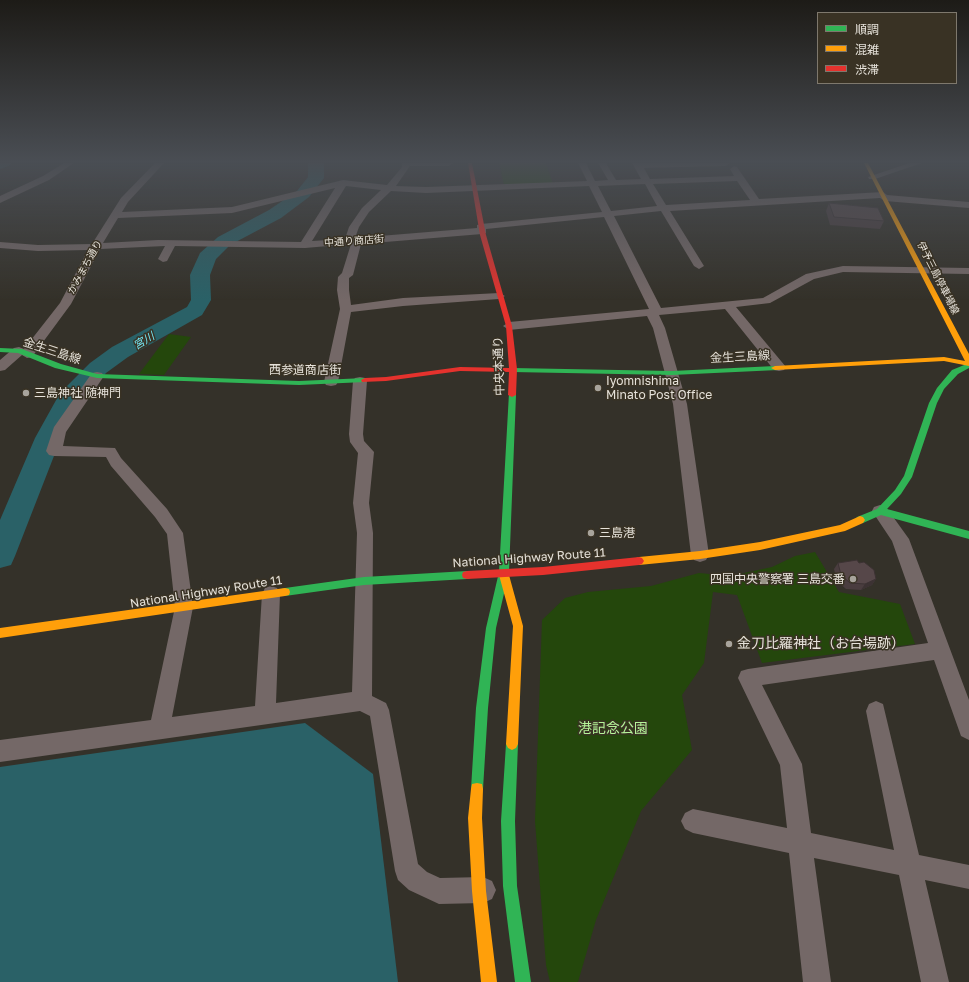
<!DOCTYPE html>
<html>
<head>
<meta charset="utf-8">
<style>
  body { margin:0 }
  #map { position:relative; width:969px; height:982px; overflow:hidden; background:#343129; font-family:"Golos Text","Noto Sans JP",sans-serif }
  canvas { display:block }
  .legend { position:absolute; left:817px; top:12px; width:140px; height:72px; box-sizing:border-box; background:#393224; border:1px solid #7e786d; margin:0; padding:5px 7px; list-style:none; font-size:12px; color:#e6e2da }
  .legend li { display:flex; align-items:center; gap:8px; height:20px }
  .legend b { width:20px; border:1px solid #7e786d }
</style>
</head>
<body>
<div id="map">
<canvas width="969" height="982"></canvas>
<ul class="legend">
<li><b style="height:5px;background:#30b455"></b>順調</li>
<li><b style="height:5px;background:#ff9f0a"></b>混雑</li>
<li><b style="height:5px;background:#e5322d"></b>渋滞</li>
</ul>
</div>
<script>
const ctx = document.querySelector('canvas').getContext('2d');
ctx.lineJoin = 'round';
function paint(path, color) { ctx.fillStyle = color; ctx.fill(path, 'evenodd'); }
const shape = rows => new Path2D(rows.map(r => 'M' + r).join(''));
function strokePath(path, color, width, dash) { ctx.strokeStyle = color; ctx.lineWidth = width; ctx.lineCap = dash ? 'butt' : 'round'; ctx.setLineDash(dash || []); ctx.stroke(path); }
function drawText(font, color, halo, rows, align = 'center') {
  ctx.font = font + ' "Golos Text","Noto Sans JP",sans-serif'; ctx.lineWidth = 3; ctx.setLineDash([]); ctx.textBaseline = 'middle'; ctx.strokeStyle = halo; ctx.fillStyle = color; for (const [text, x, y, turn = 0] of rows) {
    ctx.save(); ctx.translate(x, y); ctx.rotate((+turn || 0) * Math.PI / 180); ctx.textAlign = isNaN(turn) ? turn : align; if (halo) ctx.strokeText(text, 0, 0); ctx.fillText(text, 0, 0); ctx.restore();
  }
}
paint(shape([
  [499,163,546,163,553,184,504,185],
  [169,334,191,337,164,375,139,374],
  [815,552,839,592,900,604,915,644,762,663,737,595,713,592,704,663,682,695,692,750,641,811,596,920,578,982,550,982,546,965,535,821,542,620,565,598,588,592,651,586,699,573,730,576,772,567,795,556]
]), '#24470c');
paint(shape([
  [305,723,373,774,398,982,0,982,0,767]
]), '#2a6167');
paint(shape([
  [0,163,12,163,9,166,0,169,0,163],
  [308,163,324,163,324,178,309,197,281,218,230,245,216,259,210,275,211,300,202,315,128,357,106,373,79,403,61,438,15,556,11,565,0,568,0,520,35,438,60,393,90,363,112,347,187,307,191,300,190,275,200,253,218,237,269,210,297,191,308,177,308,163]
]), '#2a6167');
paint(shape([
  [64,163,74,163,49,180,0,203,0,196,43,176,64,163],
  [155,163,164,163,128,202,122,212,232,207,343,180,387,185,402,167,402,163,453,163,449,166,410,166,396,186,426,187,587,181,578,163,586,163,595,181,608,180,598,163,606,163,616,180,641,179,632,163,730,163,726,166,644,168,650,179,734,176,730,169,734,166,737,167,759,199,883,192,887,195,969,202,969,208,885,201,880,198,670,211,704,266,699,269,694,266,661,211,614,216,661,308,763,298,806,274,843,266,969,268,969,274,843,272,814,279,770,303,736,307,786,367,784,370,779,371,774,370,725,309,659,315,665,328,687,404,709,555,706,560,700,562,694,560,691,555,673,404,653,328,647,316,509,330,503,326,509,322,649,309,604,217,486,229,486,233,482,234,361,244,353,275,349,278,349,290,351,305,403,298,499,293,505,296,499,299,403,306,351,312,338,382,336,385,331,386,326,385,324,382,340,309,337,290,338,277,342,273,351,244,305,248,175,246,167,261,163,262,158,259,165,246,100,249,71,304,32,357,27,358,22,355,5,370,0,371,0,360,14,348,19,347,24,349,60,303,88,250,38,251,0,248,0,242,38,245,92,244,121,198,155,163],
  [737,181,750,200,666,205,653,184,737,181],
  [645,184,657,206,611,211,598,186,645,184],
  [346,186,381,190,362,208,349,227,345,239,312,241,346,186],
  [589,186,602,212,481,224,477,225,477,228,355,238,359,227,369,212,391,191,426,193,589,186],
  [335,188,301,242,158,240,103,243,118,218,232,213,335,188],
  [909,163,922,163,875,179,869,179,868,177,909,163],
  [97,372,102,373,104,376,66,432,63,446,115,448,121,458,167,509,183,533,193,607,172,717,255,706,262,594,265,588,271,586,277,588,280,594,276,703,352,692,357,533,353,503,358,453,350,442,349,434,353,381,355,378,360,377,365,378,367,381,363,434,364,441,374,452,369,503,373,533,372,696,386,703,389,710,418,864,427,872,440,878,483,877,492,881,496,890,492,899,483,903,439,904,409,890,398,880,395,871,370,716,360,711,0,762,0,740,151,720,175,607,167,534,155,517,111,466,106,457,54,456,49,455,46,451,54,427,92,373,97,372],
  [880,505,886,507,909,539,969,700,969,740,961,736,934,660,762,685,802,764,811,833,894,850,866,711,869,704,876,701,883,704,919,855,969,865,969,889,925,880,949,982,921,982,899,875,814,858,831,982,803,982,789,853,693,833,685,829,681,821,685,813,693,809,787,828,780,765,738,678,741,671,748,669,928,643,892,541,872,511,874,507,880,505]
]), '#746867');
paint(shape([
  [0,348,22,349,61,364,97,374,299,381,365,378,369,380,365,382,299,385,97,378,55,368,18,353,0,352,0,348],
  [969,363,969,368,958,374,944,389,937,403,912,477,901,494,887,509,969,531,969,539,881,515,863,523,857,523,855,520,857,517,877,509,895,490,904,476,929,403,937,388,952,370,969,363],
  [775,366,778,366,778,370,672,375,512,372,508,370,512,368,672,371,775,366],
  [509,393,512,393,516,395,509,572,496,628,488,708,483,789,482,794,477,795,472,794,471,789,476,708,486,628,499,572,509,393],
  [467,571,471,572,472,575,471,578,467,579,364,585,285,596,281,595,280,592,281,589,285,588,364,577,467,571],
  [512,738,516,740,518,744,515,821,517,886,531,982,515,982,503,886,501,821,506,744,508,740,512,738]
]), '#30b455');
paint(shape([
  [864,163,868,163,969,354,969,366,944,361,775,370,771,368,775,366,944,357,965,361,864,163],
  [860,516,863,517,865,520,863,523,845,531,760,550,700,559,639,565,636,564,634,561,636,558,639,557,700,551,760,542,840,525,860,516],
  [504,571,508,572,509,575,523,626,518,744,516,748,512,750,508,748,506,744,513,626,499,575,500,572,504,571],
  [285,588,289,589,290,592,289,595,285,596,0,638,0,628,285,588],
  [477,783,482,784,483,789,482,818,486,891,497,982,481,982,472,891,468,818,471,789,472,784,477,783]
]), '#ff9f0a');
paint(shape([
  [468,163,472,163,486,235,512,326,517,369,516,395,512,397,508,395,509,372,460,371,386,381,362,382,361,380,365,378,386,377,460,367,509,368,506,326,480,235,468,163],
  [639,557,642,558,644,561,642,564,639,565,543,575,467,579,463,578,462,575,463,572,467,571,543,567,639,557]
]), '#e5322d');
paint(shape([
  [829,203,884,221,880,229,830,225,826,211],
  [838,563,859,563,876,579,872,585,861,590,846,589,837,581,834,569]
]), '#4a3d3f');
paint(shape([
  [876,579,872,585,861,590,865,584]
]), '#3c3233');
const building = shape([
  [829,203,878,208,884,221,834,217,829,203],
  [857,560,859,563,864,562,874,570,876,579,865,584,850,583,841,575,838,563,857,560]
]);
paint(building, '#564749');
strokePath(building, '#3c3233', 1);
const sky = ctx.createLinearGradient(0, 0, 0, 300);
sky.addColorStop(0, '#1d1b17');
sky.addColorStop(0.54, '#4a4e54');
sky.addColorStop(1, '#4a4e5400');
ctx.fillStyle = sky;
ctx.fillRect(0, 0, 969, 300);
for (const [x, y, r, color] of [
  [598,388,4,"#a8a49c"],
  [26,393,4,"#a8a49c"],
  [591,533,4,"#a8a49c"],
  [853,579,4,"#a8a49c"],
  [729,644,4,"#a8a49c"]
]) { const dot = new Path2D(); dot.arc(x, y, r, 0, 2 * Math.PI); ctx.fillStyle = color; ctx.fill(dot); strokePath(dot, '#393224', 1.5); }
drawText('10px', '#e6e2da', '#393224', [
  ["中通り商店街",354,241,-4],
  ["かみまち通り",85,267,-61],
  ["伊予三島停車場線",938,278,63]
]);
drawText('italic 11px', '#73e9f7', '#393224', [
  ["宮川",144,341,-31]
]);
drawText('12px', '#e6e2da', '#393224', [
  ["金生三島線",52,351,18],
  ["金生三島線",740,357,-3],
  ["中央本通り",499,366,-92],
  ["西参道商店街",305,370],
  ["National Highway Route 11",529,558,-4],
  ["National Highway Route 11",206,592,-9]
]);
drawText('12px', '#e6e2da', '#393224', [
  ["Iyomnishima",606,381],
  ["Minato Post Office",606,395],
  ["三島神社 随神門",34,393],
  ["三島港",599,533],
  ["四国中央警察署 三島交番",845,579,"right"]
], 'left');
drawText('14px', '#e6e2da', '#393224', [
  ["金刀比羅神社（お台場跡）",737,644]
], 'left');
drawText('14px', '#b5f499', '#393224', [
  ["港記念公園",613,729]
]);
</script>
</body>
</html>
